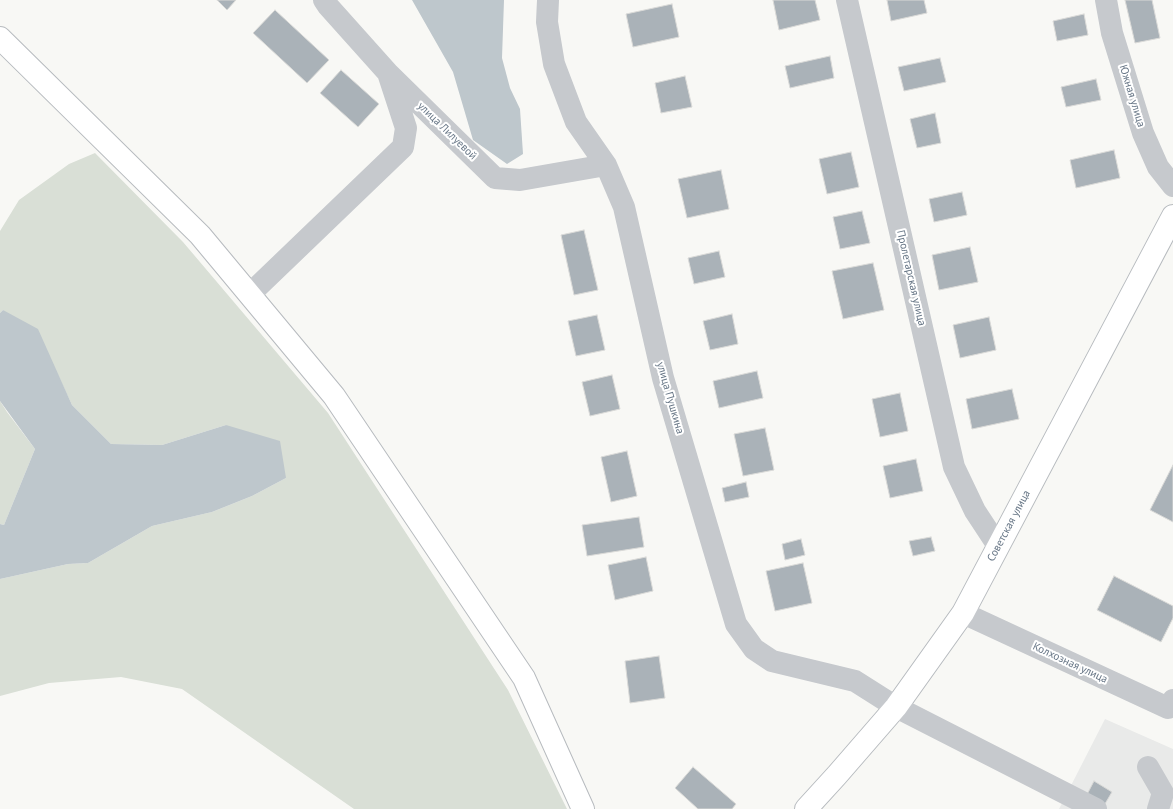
<!DOCTYPE html>
<html>
<head>
<meta charset="utf-8">
<style>
  body { margin:0 }
  canvas { display:block; background:#f8f8f5 }
</style>
</head>
<body>
<canvas width="1173" height="809"></canvas>
<script>
const ctx = document.querySelector('canvas').getContext('2d');
ctx.lineJoin = 'round';
function paint(path, color) { ctx.fillStyle = color; ctx.fill(path, 'evenodd'); }
const shape = rows => new Path2D(rows.map(r => 'M' + r).join(''));
function strokePath(path, color, width, dash) { ctx.strokeStyle = color; ctx.lineWidth = width; ctx.lineCap = dash ? 'butt' : 'round'; ctx.setLineDash(dash || []); ctx.stroke(path); }
function drawText(font, color, halo, rows, align = 'center') {
  ctx.font = font + ' "PT Sans",sans-serif'; ctx.lineWidth = 4; ctx.setLineDash([]); ctx.textBaseline = 'middle'; ctx.strokeStyle = halo; ctx.fillStyle = color; for (const [text, x, y, turn = 0] of rows) {
    ctx.save(); ctx.translate(x, y); ctx.rotate((+turn || 0) * Math.PI / 180); ctx.textAlign = isNaN(turn) ? turn : align; if (halo) ctx.strokeText(text, 0, 0); ctx.fillText(text, 0, 0); ctx.restore();
  }
}
paint(shape([
  [1105,719,1173,749,1173,809,1059,809]
]), '#e9eae9');
paint(shape([
  [95,153,183,242,328,413,508,690,567,809,354,809,182,689,121,677,49,683,0,696,0,579,68,564,88,563,152,526,212,512,252,496,286,478,226,425,162,445,111,444,72,405,58,375,3,310,0,313,0,231,19,200,69,164],
  [0,401,7,412,35,449,4,525,0,524]
]), '#d9dfd6');
paint(shape([
  [412,0,504,0,502,58,510,88,520,109,523,154,507,164,473,140,453,72],
  [3,310,38,329,72,405,111,444,162,445,226,425,280,441,286,478,252,496,212,512,152,526,88,563,68,564,0,579,0,524,4,525,35,449,0,401,0,313]
]), '#bec7cc');
const building = shape([
  [217,0,236,0,227,10,217,0],
  [773,0,815,0,820,20,779,30,773,0],
  [887,0,924,0,927,13,891,21,887,0],
  [1125,0,1152,0,1160,38,1135,43,1125,0],
  [672,4,679,37,633,47,626,14,672,4],
  [275,10,329,60,307,83,253,33,275,10],
  [1084,14,1088,35,1057,41,1053,21,1084,14],
  [830,56,834,78,790,88,785,66,830,56],
  [940,58,946,82,904,91,898,67,940,58],
  [341,70,379,104,358,127,320,93,341,70],
  [685,76,692,107,661,113,655,83,685,76],
  [1096,79,1101,100,1066,107,1061,87,1096,79],
  [935,113,941,143,917,148,910,119,935,113],
  [1114,150,1120,178,1076,188,1070,160,1114,150],
  [851,152,859,187,827,194,819,159,851,152],
  [721,170,729,209,687,218,678,179,721,170],
  [962,192,967,215,934,222,929,199,962,192],
  [862,211,870,243,840,249,833,217,862,211],
  [584,230,598,290,574,295,561,235,584,230],
  [970,247,978,282,939,290,932,255,970,247],
  [719,251,725,277,694,284,688,258,719,251],
  [873,263,884,310,843,319,832,271,873,263],
  [732,314,738,344,710,350,703,321,732,314],
  [597,315,605,350,576,356,568,321,597,315],
  [989,317,996,350,960,358,953,325,989,317],
  [757,371,763,398,719,408,713,381,757,371],
  [612,375,620,409,590,416,582,382,612,375],
  [1012,389,1019,419,972,429,966,399,1012,389],
  [900,393,908,431,880,437,872,399,900,393],
  [765,428,774,470,743,476,734,434,765,428],
  [627,451,637,496,611,502,601,457,627,451],
  [916,459,923,491,890,498,883,466,916,459],
  [1173,465,1173,522,1150,510,1173,465],
  [746,482,749,497,725,502,722,488,746,482],
  [639,517,644,547,587,556,582,525,639,517],
  [931,537,935,551,913,556,909,541,931,537],
  [801,539,805,555,785,560,782,544,801,539],
  [646,557,653,591,615,600,608,565,646,557],
  [803,563,812,603,775,611,766,571,803,563],
  [1114,576,1173,606,1173,618,1161,642,1097,610,1114,576],
  [659,656,665,698,630,703,625,661,659,656],
  [693,767,736,804,732,809,698,809,675,788,693,767],
  [1094,781,1112,792,1102,809,1080,808,1094,781]
]);
paint(building, '#aab2b8');
strokePath(building, '#dadad8', 1);
const major = shape([
  [0,38,200,235,334,396,524,678,583,809],
  [806,809,837,775,896,707,963,613,1173,216]
]);
strokePath(major, '#b7bbbf', 24);
strokePath(shape([
  [324,0,328,6,388,73,495,178,520,180,606,165],
  [548,0,547,22,554,64,576,122,606,165,624,207,663,378,736,624,754,649,772,661,855,681,896,707,1096,809],
  [847,0,954,467,975,511,998,546],
  [1106,0,1112,33,1143,133,1158,167,1173,186],
  [250,294,403,147,406,128,389,76],
  [963,613,1168,708,1173,700],
  [1148,767,1163,793,1158,809]
]), '#c6c9cd', 22);
strokePath(major, '#fff', 22);
drawText('11px', '#677686', '#fff', [
  ["Южная улица",1132,96,73],
  ["улица Лилуевой",447,131,44],
  ["Пролетарская улица",911,278,77],
  ["улица Пушкина",670,398,74],
  ["Советская улица",1009,526,-62],
  ["Колхозная улица",1070,663,25]
]);
</script>
</body>
</html>
